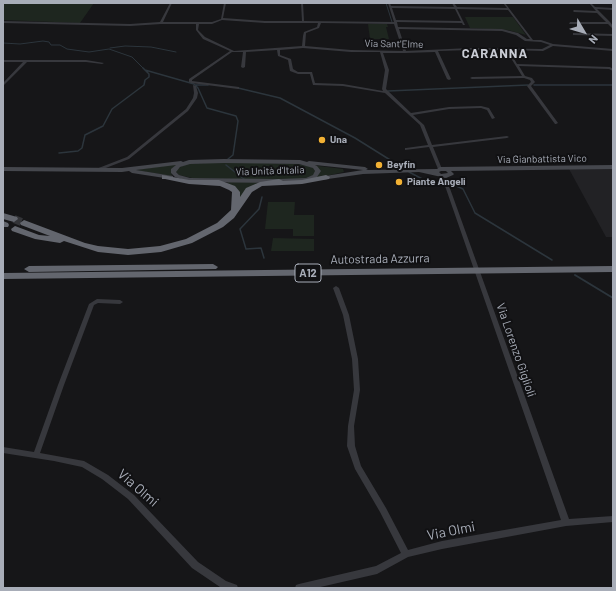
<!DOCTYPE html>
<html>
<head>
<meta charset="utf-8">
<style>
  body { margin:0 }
  #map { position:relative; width:616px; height:591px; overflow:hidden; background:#161618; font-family:Barlow,sans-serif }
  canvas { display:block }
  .frame { position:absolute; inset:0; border:4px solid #a8adb8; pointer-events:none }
  .north { position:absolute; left:564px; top:12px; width:40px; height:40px; -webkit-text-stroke:3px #111113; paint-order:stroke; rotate:128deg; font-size:11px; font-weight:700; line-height:16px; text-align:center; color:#a8adb8 }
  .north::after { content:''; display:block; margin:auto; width:14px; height:18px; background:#a8adb8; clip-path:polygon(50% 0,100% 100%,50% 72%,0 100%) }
</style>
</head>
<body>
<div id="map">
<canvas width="616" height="591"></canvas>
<div class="frame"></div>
<div class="north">N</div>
</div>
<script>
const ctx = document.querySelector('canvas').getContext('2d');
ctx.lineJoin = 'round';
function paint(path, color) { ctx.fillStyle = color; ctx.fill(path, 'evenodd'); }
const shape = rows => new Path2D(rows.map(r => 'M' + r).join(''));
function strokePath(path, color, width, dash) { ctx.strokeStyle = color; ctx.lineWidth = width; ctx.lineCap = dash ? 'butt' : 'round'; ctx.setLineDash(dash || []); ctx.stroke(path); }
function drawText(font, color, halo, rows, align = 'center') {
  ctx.font = font + ' Barlow,sans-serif'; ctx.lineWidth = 4; ctx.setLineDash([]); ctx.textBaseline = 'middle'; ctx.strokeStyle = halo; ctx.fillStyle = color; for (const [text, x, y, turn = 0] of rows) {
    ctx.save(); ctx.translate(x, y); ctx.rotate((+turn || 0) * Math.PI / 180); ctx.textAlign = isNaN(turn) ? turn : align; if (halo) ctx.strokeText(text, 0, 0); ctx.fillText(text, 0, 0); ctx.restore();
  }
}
paint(shape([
  [613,168,613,237,606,237,569,169]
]), '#222225');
paint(shape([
  [3,3,94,3,80,23,3,20],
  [465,17,513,17,526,35,508,30,470,28],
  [368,24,387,24,388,27,386,27,389,39,370,39],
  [223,162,298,164,312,167,316,171,314,175,306,179,275,180,192,178,179,175,175,171,176,169,187,164],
  [177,164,171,171,172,176,135,170],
  [311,165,343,169,344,172,312,179,318,175],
  [228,182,256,182,257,183,240,198,227,184],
  [268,202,295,202,294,215,314,215,314,236,293,236,293,229,265,229],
  [273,238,314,239,314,251,271,251]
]), '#1e261f');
strokePath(shape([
  [386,3,392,22],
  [3,43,20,44,43,41,49,42,51,45,60,45,67,49,89,52,109,49,132,57,144,69],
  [110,48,125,46,151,47,176,52]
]), '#2c353c', 1);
strokePath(shape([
  [145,70,194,84,198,88,207,108,236,116,238,121,233,155,228,159],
  [195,85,208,85],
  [534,85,613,85],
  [238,88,280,98,355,138,403,168],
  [388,91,528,85],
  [59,153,78,151,82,148,85,135,103,126,112,109,144,85,145,80,149,77,149,74,143,68],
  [226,165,244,179],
  [409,172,430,183,441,184],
  [452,184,463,189,475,213,552,260],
  [262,197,259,209,240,229,246,249,261,248,264,258]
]), '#2c353c', 1.5);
strokePath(shape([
  [575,275,613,298]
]), '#2c353c', 2);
strokePath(shape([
  [14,219,24,223]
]), '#333438', 8, [8, 4]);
paint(shape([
  [170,3,172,3,163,22,212,22,221,19,224,3,226,3,223,18,265,21,302,21,301,3,303,3,304,21,394,22,388,3,390,3,391,6,454,7,452,3,454,3,457,7,507,8,503,3,505,3,533,40,541,40,553,44,613,49,613,51,553,46,543,51,509,50,517,64,610,67,613,69,613,71,609,69,519,66,525,76,532,78,535,82,531,86,558,123,556,124,555,124,527,86,531,82,530,80,524,78,472,79,470,78,472,77,522,76,506,50,470,50,438,51,451,79,449,80,447,79,435,52,405,53,383,53,389,70,386,89,411,113,449,107,481,106,489,108,495,118,492,119,487,110,481,108,449,109,413,115,424,125,432,145,507,136,509,137,507,138,433,147,442,169,440,170,438,169,429,147,405,150,405,148,406,148,428,145,420,125,385,93,343,86,313,85,310,74,298,74,290,71,288,60,278,56,277,50,246,52,245,67,243,68,241,67,243,52,232,52,192,80,192,81,239,87,239,89,238,89,191,83,189,82,189,79,230,51,203,39,196,30,196,24,161,24,130,26,3,23,3,21,130,24,160,22,170,3],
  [392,8,455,9,461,21,396,20,392,8],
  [457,9,508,10,530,39,527,39,518,33,502,29,398,27,397,22,462,23,463,25,465,25,457,9],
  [222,20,265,23,318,23,317,27,304,32,303,36,302,46,234,51,205,37,198,30,199,24,212,24,222,20],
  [321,23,394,24,403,51,351,50,305,46,306,33,319,28,321,23],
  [399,29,502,31,516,35,525,41,541,42,550,45,542,49,470,48,406,51,399,29],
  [303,48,351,52,380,52,385,70,382,89,383,91,343,84,315,83,312,72,298,72,293,69,291,59,280,55,280,50,303,48],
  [589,3,591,3,595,7,613,8,613,10,597,9,610,22,613,26,613,29,608,24,569,24,570,22,606,22,597,13,574,12,573,11,574,10,596,11,589,3],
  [573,33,613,34,613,36,574,35,573,35,573,33],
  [3,60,86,60,104,63,102,64,86,62,27,62,3,86,3,83,23,62,3,62,3,60],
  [193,85,196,86,198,93,197,98,188,111,129,159,98,171,96,171,96,169,127,157,186,109,193,98,194,93,193,85],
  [439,175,443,175,448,183,569,519,613,516,613,522,566,526,442,549,408,557,377,574,316,588,295,588,296,585,299,584,376,566,401,553,380,512,355,469,347,446,348,426,354,390,352,359,343,315,333,288,336,286,339,288,349,315,358,359,360,390,354,426,355,446,361,466,386,508,408,550,442,541,561,520,444,183,439,176,439,175],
  [97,299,120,300,123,302,120,304,98,303,94,305,64,385,40,453,84,461,108,475,134,495,198,562,226,581,237,585,238,588,223,588,220,587,192,568,128,499,102,479,82,467,54,461,3,453,3,447,34,452,58,385,89,304,97,299]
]), '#37383d');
paint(shape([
  [224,159,300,160,307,162,309,161,365,167,368,169,366,170,437,169,440,167,613,165,613,169,451,171,454,174,453,175,446,178,419,172,363,174,321,180,318,178,319,177,363,170,315,165,317,166,321,171,317,177,309,181,279,183,190,182,175,177,171,173,171,169,176,165,136,170,173,176,173,178,171,179,132,173,129,171,122,172,3,171,3,167,122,168,181,161,183,162,189,160,224,159],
  [224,163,299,164,313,168,315,171,313,175,306,178,279,179,190,178,179,175,176,172,180,167,190,164,224,163],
  [441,171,446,171,448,173,441,174,439,172,441,171]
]), '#45474d');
paint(shape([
  [162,175,189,180,219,180,235,186,240,192,240,197,246,188,260,182,279,179,283,181,302,180,326,175,330,177,329,179,302,184,262,186,252,192,234,218,223,227,192,243,161,252,128,255,98,252,64,241,60,243,35,239,12,231,11,229,15,226,39,235,50,236,21,225,20,223,24,220,85,243,98,246,128,249,160,246,186,239,217,223,231,210,232,192,229,190,220,186,189,184,165,179,162,179,162,175],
  [3,213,17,217,18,219,14,222,3,219,3,213],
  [3,221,8,223,9,225,8,227,3,227,3,221],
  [213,264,218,267,216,269,29,272,24,269,29,266,213,264],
  [613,266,613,272,3,279,3,273,613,266]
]), '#63666e');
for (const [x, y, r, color] of [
  [322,140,4,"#f2b134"],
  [379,165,4,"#f2b134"],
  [399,182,4,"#f2b134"]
]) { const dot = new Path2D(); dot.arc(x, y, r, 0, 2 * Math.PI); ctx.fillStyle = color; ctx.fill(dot); strokePath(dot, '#111113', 1.5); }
drawText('10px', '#a8adb8', '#111113', [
  ["Via Sant'Elme",394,44,1],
  ["Via Gianbattista Vico",542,159,-1],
  ["Via Unità d'Italia",270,171,-2]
]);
drawText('bold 10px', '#a8adb8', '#111113', [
  ["Una",330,140],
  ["Beyfin",387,165],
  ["Piante Angeli",407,182]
], 'left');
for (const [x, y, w] of [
  [308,273,26]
]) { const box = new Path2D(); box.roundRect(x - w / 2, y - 9, w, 18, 3); ctx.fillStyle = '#111113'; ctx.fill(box); strokePath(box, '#a8adb8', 1); }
drawText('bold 11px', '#a8adb8', null, [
  ["A12",308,273]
]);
drawText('12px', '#a8adb8', '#111113', [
  ["Autostrada Azzurra",380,259,-1],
  ["Via Lorenzo Giglioli",516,350,71]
]);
ctx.letterSpacing = '1px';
drawText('bold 13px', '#c9ccd4', '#111113', [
  ["CARANNA",495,54]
]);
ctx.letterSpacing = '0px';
drawText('14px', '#a8adb8', '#111113', [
  ["Via Olmi",138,488,41],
  ["Via Olmi",451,531,-11]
]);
</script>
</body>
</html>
